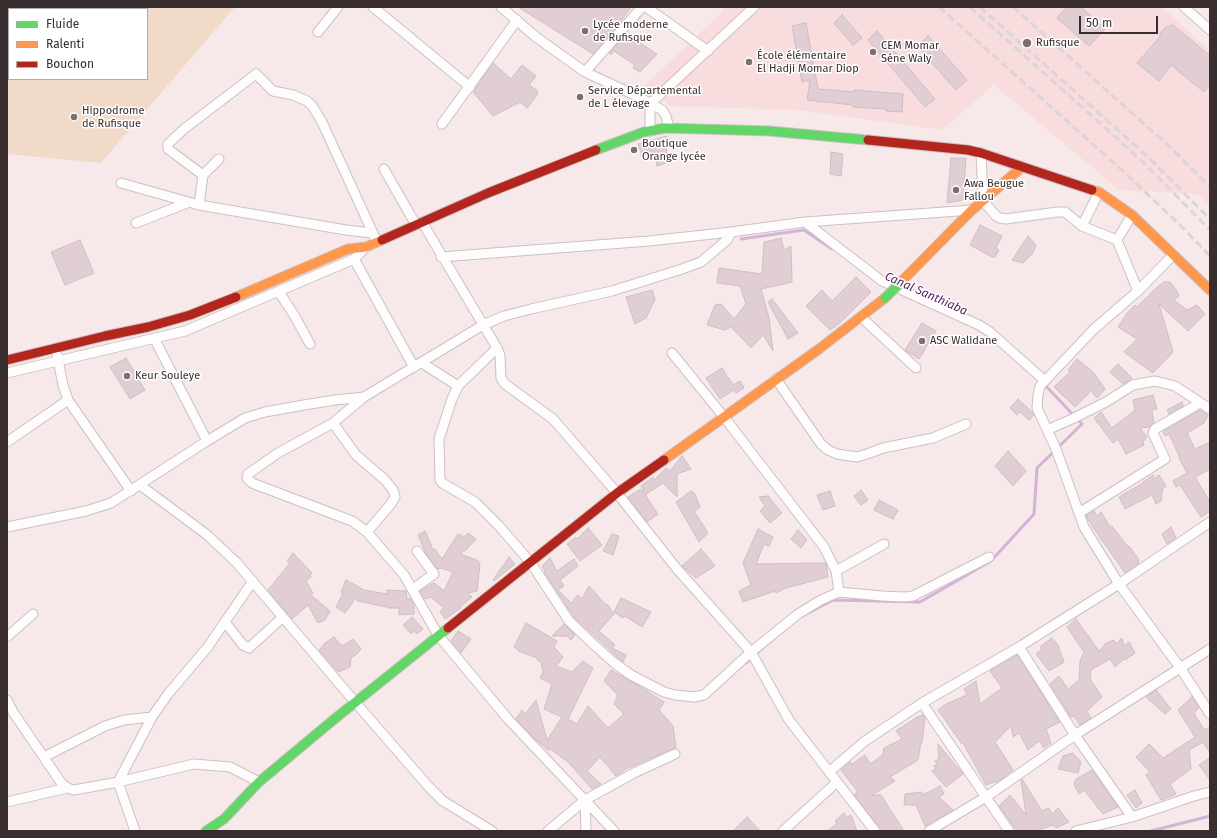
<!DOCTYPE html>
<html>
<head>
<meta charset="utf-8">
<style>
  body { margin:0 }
  #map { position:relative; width:1217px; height:838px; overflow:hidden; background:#f7e9ea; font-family:"Fira Sans",sans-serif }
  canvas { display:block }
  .frame { position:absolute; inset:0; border:8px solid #392d2d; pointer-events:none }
  .legend { position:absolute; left:8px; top:8px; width:140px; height:72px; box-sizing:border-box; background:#fff; border:1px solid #b0abab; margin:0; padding:5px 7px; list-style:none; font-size:12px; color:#392d2d }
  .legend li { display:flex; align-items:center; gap:8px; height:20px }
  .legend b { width:20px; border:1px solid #b0abab }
  .scale { position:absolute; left:1079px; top:16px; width:79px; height:18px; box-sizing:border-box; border:2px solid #392d2d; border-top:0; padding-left:5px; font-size:12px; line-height:14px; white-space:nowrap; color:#392d2d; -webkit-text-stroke:3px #fff; paint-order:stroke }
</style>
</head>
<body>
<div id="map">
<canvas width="1217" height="838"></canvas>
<div class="frame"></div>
<ul class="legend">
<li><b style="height:5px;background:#63d668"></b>Fluide</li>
<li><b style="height:5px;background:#ff974d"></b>Ralenti</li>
<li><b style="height:5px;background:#b3261e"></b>Bouchon</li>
</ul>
<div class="scale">50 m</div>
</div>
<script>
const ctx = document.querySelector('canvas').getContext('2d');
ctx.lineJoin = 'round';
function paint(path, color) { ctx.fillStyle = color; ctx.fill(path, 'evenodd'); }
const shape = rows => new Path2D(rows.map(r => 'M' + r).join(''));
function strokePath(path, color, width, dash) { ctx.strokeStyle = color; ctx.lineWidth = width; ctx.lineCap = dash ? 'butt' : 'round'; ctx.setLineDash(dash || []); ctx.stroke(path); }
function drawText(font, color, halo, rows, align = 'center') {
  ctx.font = font + ' "Fira Sans",sans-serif'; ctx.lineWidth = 3; ctx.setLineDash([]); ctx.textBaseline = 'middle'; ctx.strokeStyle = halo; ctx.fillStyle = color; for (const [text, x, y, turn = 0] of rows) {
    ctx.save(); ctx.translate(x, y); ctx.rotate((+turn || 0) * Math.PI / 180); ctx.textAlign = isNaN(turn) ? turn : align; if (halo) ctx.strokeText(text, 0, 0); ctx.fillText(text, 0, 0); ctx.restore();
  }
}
paint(shape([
  [724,7,1162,7,1210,51,1210,205,1197,194,1119,190,994,85,942,130,798,110,669,106,664,99,644,86,723,11]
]), '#f9dcde');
paint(shape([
  [7,7,235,7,101,163,7,154],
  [9,9,147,9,147,79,9,79]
]), '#f2dac8');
strokePath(shape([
  [741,239,804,230,832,249],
  [808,613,833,600,920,602,991,561,1034,514,1037,468,1082,424,1044,384],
  [746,663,773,639],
  [1151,831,1210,816]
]), '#d5b2d8', 3);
const building = shape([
  [518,7,631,7,616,28,593,54,518,7],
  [1067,7,1081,7,1105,29,1089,46,1057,18,1067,7],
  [842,15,862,38,853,45,834,23,842,15],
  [806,23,818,89,854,92,854,90,903,94,902,112,886,111,886,109,853,107,853,105,807,100,810,80,802,82,792,26,806,23],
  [1172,25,1178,29,1210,56,1210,85,1204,92,1171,65,1159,81,1137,63,1159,38,1161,32,1165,28,1172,25],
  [877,31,935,99,925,107,868,40,877,31],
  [626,34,657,54,640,72,633,68,635,65,614,51,611,55,609,53,626,34],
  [928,36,967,80,956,90,917,46,928,36],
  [493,63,511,79,522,65,536,76,529,85,538,91,537,93,538,94,527,108,520,102,493,116,473,92,493,63],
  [667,136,666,163,657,166,654,152,642,155,638,144,667,136],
  [831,152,843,154,841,176,830,174,831,152],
  [951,158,966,158,963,200,947,203,951,158],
  [980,225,1002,236,996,248,999,250,995,257,992,257,970,245,980,225],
  [1028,236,1036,245,1033,253,1023,263,1012,260,1028,236],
  [781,238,784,250,791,246,792,282,761,289,769,318,773,351,763,335,751,348,731,327,725,330,707,325,715,305,721,304,734,319,746,304,740,286,717,283,719,268,762,274,764,242,781,238],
  [80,240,94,273,65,285,51,252,80,240],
  [856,277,871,292,841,322,830,330,806,306,822,290,832,301,856,277],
  [1164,282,1170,282,1177,291,1179,296,1174,300,1187,310,1197,305,1205,314,1188,331,1159,304,1173,352,1153,373,1124,352,1137,339,1118,327,1128,312,1135,305,1137,307,1155,289,1164,282],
  [652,290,655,299,646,318,635,324,626,297,652,290],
  [772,299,798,333,788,339,768,302,772,299],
  [922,323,936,331,919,359,905,350,922,323],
  [126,358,145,390,130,399,110,367,126,358],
  [1077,359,1093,372,1105,389,1097,398,1091,391,1075,407,1054,387,1070,372,1068,370,1077,359],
  [1118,364,1132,378,1123,384,1110,372,1118,364],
  [722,368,733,385,740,381,744,388,736,393,734,390,720,399,706,378,722,368],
  [1153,395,1157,409,1152,410,1154,423,1149,427,1140,428,1147,437,1143,442,1144,445,1126,454,1118,439,1113,443,1094,418,1101,412,1112,428,1135,410,1133,400,1153,395],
  [1018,399,1033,413,1034,415,1029,420,1020,412,1017,415,1010,408,1018,399],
  [1182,402,1183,406,1169,414,1167,410,1182,402],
  [1200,410,1208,415,1204,423,1187,433,1195,449,1210,442,1210,469,1195,477,1210,502,1210,511,1201,517,1180,485,1176,487,1173,481,1187,473,1179,458,1180,458,1169,434,1165,436,1163,431,1200,410],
  [1008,451,1026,471,1013,486,995,466,1008,451],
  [682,456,691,469,677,474,677,497,663,483,645,495,658,514,647,522,628,497,641,489,643,492,644,490,641,486,653,477,654,480,666,468,670,471,682,456],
  [1153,475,1154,479,1159,475,1166,486,1162,489,1163,492,1161,494,1162,500,1156,504,1152,495,1125,509,1119,497,1143,483,1143,482,1153,475],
  [861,490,868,500,861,505,854,496,861,490],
  [691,491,695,494,700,507,694,511,708,533,699,542,676,502,691,491],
  [830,491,835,506,823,510,817,495,830,491],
  [768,496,782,513,770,523,760,511,765,506,759,497,768,496],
  [879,500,898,510,893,519,874,510,879,500],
  [1094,511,1097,516,1101,512,1110,527,1112,526,1128,547,1129,546,1139,560,1138,564,1125,573,1094,529,1086,516,1094,511],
  [1171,527,1176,538,1167,544,1162,534,1171,527],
  [588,528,602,545,580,561,567,544,576,537,577,539,588,528],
  [758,529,773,537,769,546,764,544,756,564,826,563,828,577,786,588,776,593,775,591,743,602,739,591,751,585,743,563,758,529],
  [798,530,807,540,801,548,791,539,798,530],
  [425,531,433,550,435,549,442,559,458,534,464,537,468,533,476,539,467,549,460,554,477,560,480,564,477,591,468,593,472,597,460,607,461,608,445,619,440,611,444,608,431,597,424,599,420,591,434,583,444,591,453,572,441,568,438,569,426,554,418,535,425,531],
  [612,534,619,536,613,555,603,551,612,534],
  [701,549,715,566,696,578,682,566,701,549],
  [293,553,312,573,310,575,311,577,306,581,313,593,311,595,330,611,325,620,318,623,308,605,292,619,268,590,290,563,287,561,293,553],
  [509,557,515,564,494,581,493,580,509,557],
  [550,558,557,571,574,559,578,566,560,580,564,586,558,590,571,603,578,595,582,599,589,586,606,605,607,604,614,614,599,631,615,645,612,648,626,655,623,662,574,617,544,572,545,571,542,566,550,558],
  [346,580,364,590,387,594,387,590,406,591,407,600,410,598,414,605,414,614,399,615,399,608,387,608,387,607,358,601,355,599,345,613,336,607,343,593,341,592,346,580],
  [621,598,651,612,642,627,625,616,623,618,614,612,621,598],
  [412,617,423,629,417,634,414,631,411,634,403,625,412,617],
  [1076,619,1099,651,1106,643,1114,640,1116,644,1122,638,1124,646,1129,642,1135,653,1125,660,1124,659,1115,667,1110,659,1091,670,1090,679,1102,697,1087,711,1091,718,1080,725,1074,716,1071,717,1050,684,1059,676,1068,689,1079,680,1080,662,1084,652,1067,627,1076,619],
  [526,623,557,641,554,647,563,657,556,666,572,672,583,661,593,668,568,719,577,724,588,706,608,728,624,714,614,704,618,695,604,681,611,670,642,688,664,702,659,710,673,726,676,748,672,749,626,769,616,776,600,757,587,771,601,784,592,789,569,763,548,747,549,751,534,738,516,719,522,710,525,714,536,700,547,740,562,717,544,709,552,684,540,678,543,672,541,662,537,660,537,658,518,651,518,649,514,647,526,623],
  [564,624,575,635,571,640,567,636,552,636,564,624],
  [458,631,471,639,461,653,451,641,458,631],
  [334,637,342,646,353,639,361,649,358,653,351,658,350,667,338,672,319,650,324,644,334,637],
  [1052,638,1059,646,1058,646,1064,662,1049,671,1036,654,1041,650,1041,646,1052,638],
  [1017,655,1060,722,1046,729,1051,743,1044,748,1039,741,1028,750,1019,733,1013,737,1011,726,995,742,1013,770,1000,780,986,785,963,743,962,744,938,710,944,705,967,695,964,689,976,681,980,704,1002,688,990,671,1017,655],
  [1156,690,1171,709,1165,714,1146,697,1156,690],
  [1192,697,1199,708,1194,713,1204,730,1210,727,1210,753,1203,742,1189,750,1191,769,1170,784,1176,794,1161,800,1146,775,1150,772,1136,757,1149,744,1163,758,1195,737,1178,710,1192,697],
  [923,715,925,717,922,743,921,742,918,760,890,777,895,781,872,795,881,795,904,831,882,831,854,795,858,792,841,770,850,762,852,764,865,755,870,764,883,755,884,748,902,739,896,731,917,717,923,715],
  [938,744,963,774,946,787,932,771,936,769,934,766,937,764,935,761,939,759,938,744],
  [1073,753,1081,762,1078,773,1058,769,1063,756,1073,753],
  [1210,758,1210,780,1199,765,1210,758],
  [1092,770,1118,807,1103,814,1084,790,1079,794,1074,784,1076,779,1092,770],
  [1022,779,1042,811,1049,808,1052,814,1058,808,1069,822,1056,828,1053,825,1038,830,1039,831,1017,831,999,806,1010,795,1026,815,1021,780,1022,779],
  [940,786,944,794,939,797,953,810,925,826,916,805,904,805,905,794,922,792,923,795,940,786],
  [1135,790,1142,803,1136,808,1127,795,1135,790],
  [844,813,847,817,851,815,857,831,828,831,837,823,835,821,844,813],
  [747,817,760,831,733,831,747,817]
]);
paint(building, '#e1ced5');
strokePath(building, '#cbbfc2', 1);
const street = shape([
  [373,7,470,87],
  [501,7,536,37,585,72,641,98,662,110,666,116,669,128],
  [646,7,708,51],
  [1184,7,1210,30],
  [318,32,338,7],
  [585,72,642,7],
  [650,104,754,7],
  [442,124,517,20],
  [650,131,650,104],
  [981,153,983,201,996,216,1000,218,1006,219,1057,212,1065,212,1082,226],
  [384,169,416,225],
  [203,175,219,159],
  [121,183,199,205,346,230,372,233],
  [1099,192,1082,226,1117,240],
  [199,205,203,175,168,149,168,144,184,129,256,74,273,91,293,95,307,101,313,107,322,122,377,242],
  [1132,215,1117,240,1138,291],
  [422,222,497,348,500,355,501,378,505,384,553,419,617,493,677,569,751,652,789,720,875,831],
  [805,222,882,281,979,325,990,332,1045,381],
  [136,223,187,203],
  [1173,255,1138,291,1094,329,1040,386,1038,395,1037,408,1056,449,1084,527,1119,584,1181,669,1210,714],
  [441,257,649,241,731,232,805,222,972,210],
  [354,259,414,367],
  [279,292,294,315,310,344],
  [861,317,916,368],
  [154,338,207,441],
  [497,348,458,386,452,399,439,439,440,480,442,483,475,502,500,527,531,563,569,621,591,642,613,662,631,675,664,692,675,695,694,697,704,695,751,652,798,614,821,600,839,592,882,596,905,597,913,596,989,557],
  [672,353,724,417,824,547,836,571,839,592],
  [57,355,63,385,68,400,131,491],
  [422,363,458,386],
  [7,373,185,331,354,259,366,247],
  [776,379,821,444,828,450,837,454,857,457,867,454,883,448,933,438,966,424],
  [364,397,333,423,356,455,385,480,393,490,395,497,391,504,367,532],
  [333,423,278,453,248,474,247,478,252,483,352,521,367,532,404,575,438,635,508,719,614,831],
  [1047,430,1072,419,1106,402,1133,385,1155,381,1175,386,1210,409],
  [7,442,68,400],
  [140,485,206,534,236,562,355,702,428,786,443,801,492,831],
  [1079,513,1165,459,1153,433,1155,429,1200,403],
  [7,527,86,511,111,503,207,441,245,418,265,412,304,405,335,400,364,397,483,325,504,316,531,309,612,291,682,269,701,262,727,240,731,232],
  [836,571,884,544],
  [413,589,434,574,417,551],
  [225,622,243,645,249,648,282,618],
  [7,637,33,614],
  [1019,647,1075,735,1132,817],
  [7,700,13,712,62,784,70,789,74,790,118,782,194,764,230,767,259,782],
  [922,703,1009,831],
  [44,757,105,726,124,720,152,717],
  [829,772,865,741,922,703,1019,647,1119,584,1210,522],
  [585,800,586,831],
  [7,802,67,788],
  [135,831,118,782,152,717,168,694,207,648,253,581],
  [548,831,585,800,634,773,675,754],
  [783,831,837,782],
  [929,831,986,797,1075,735,1210,649],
  [1076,831,1132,817,1194,796,1210,792]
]);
const fast = shape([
  [596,150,644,132,665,128,769,131,868,140],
  [206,831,224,819,259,782,332,721,448,628]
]);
const slow = shape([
  [1092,190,1099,192,1132,215,1210,290],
  [899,284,972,210,1022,167],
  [236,297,348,249,366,247,382,240],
  [664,460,819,349,885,298]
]);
const jam = shape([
  [868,140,968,150,981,153,1092,190],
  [382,240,488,193,596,150],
  [7,360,105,336,148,327,190,315,236,297],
  [448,628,617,493,664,460]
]);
strokePath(street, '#cdc0c1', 11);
strokePath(fast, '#cdc0c1', 11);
strokePath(slow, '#cdc0c1', 11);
strokePath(jam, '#cdc0c1', 11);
strokePath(street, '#fefcfc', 9);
strokePath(fast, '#63d668', 9);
strokePath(slow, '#ff974d', 9);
strokePath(jam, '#b3261e', 9);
strokePath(shape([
  [939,7,1124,172,1180,225,1210,256],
  [970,7,1142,161,1210,230],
  [980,7,1148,157,1210,219],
  [1013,7,1169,146,1210,187]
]), '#dad5d6', 3, [8, 4]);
const fastBridge = shape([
  [885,298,899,284]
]);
strokePath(fastBridge, '#cdc0c1', 11, []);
strokePath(fastBridge, '#63d668', 9);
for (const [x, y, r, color] of [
  [585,31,4,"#7c6f6f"],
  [1027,43,5,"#7c6f6f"],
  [873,52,4,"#7c6f6f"],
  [749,62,4,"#7c6f6f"],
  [580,97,4,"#7c6f6f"],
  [74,117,4,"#7c6f6f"],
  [634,150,4,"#7c6f6f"],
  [956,190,4,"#7c6f6f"],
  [922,341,4,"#7c6f6f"],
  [127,376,4,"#7c6f6f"]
]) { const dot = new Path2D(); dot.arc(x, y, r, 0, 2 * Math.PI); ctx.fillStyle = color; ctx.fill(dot); strokePath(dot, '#fff', 1.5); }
drawText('11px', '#392d2d', '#fff', [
  ["Lycée moderne",593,25],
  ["de Rufisque",593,38],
  ["Rufisque",1036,43],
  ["CEM Momar",881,46],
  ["Séne Waly",881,59],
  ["École élémentaire",757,56],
  ["El Hadji Momar Diop",757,69],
  ["Service Départemental",588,91],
  ["de L élevage",588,104],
  ["Hippodrome",82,111],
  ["de Rufisque",82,124],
  ["Boutique",642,144],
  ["Orange lycée",642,157],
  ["Awa Beugue",964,184],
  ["Fallou",964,197],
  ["ASC Walidane",930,341],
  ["Keur Souleye",135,376]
], 'left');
drawText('italic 12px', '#582263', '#fff', [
  ["Canal Santhiaba",926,294,24]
]);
</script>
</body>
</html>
